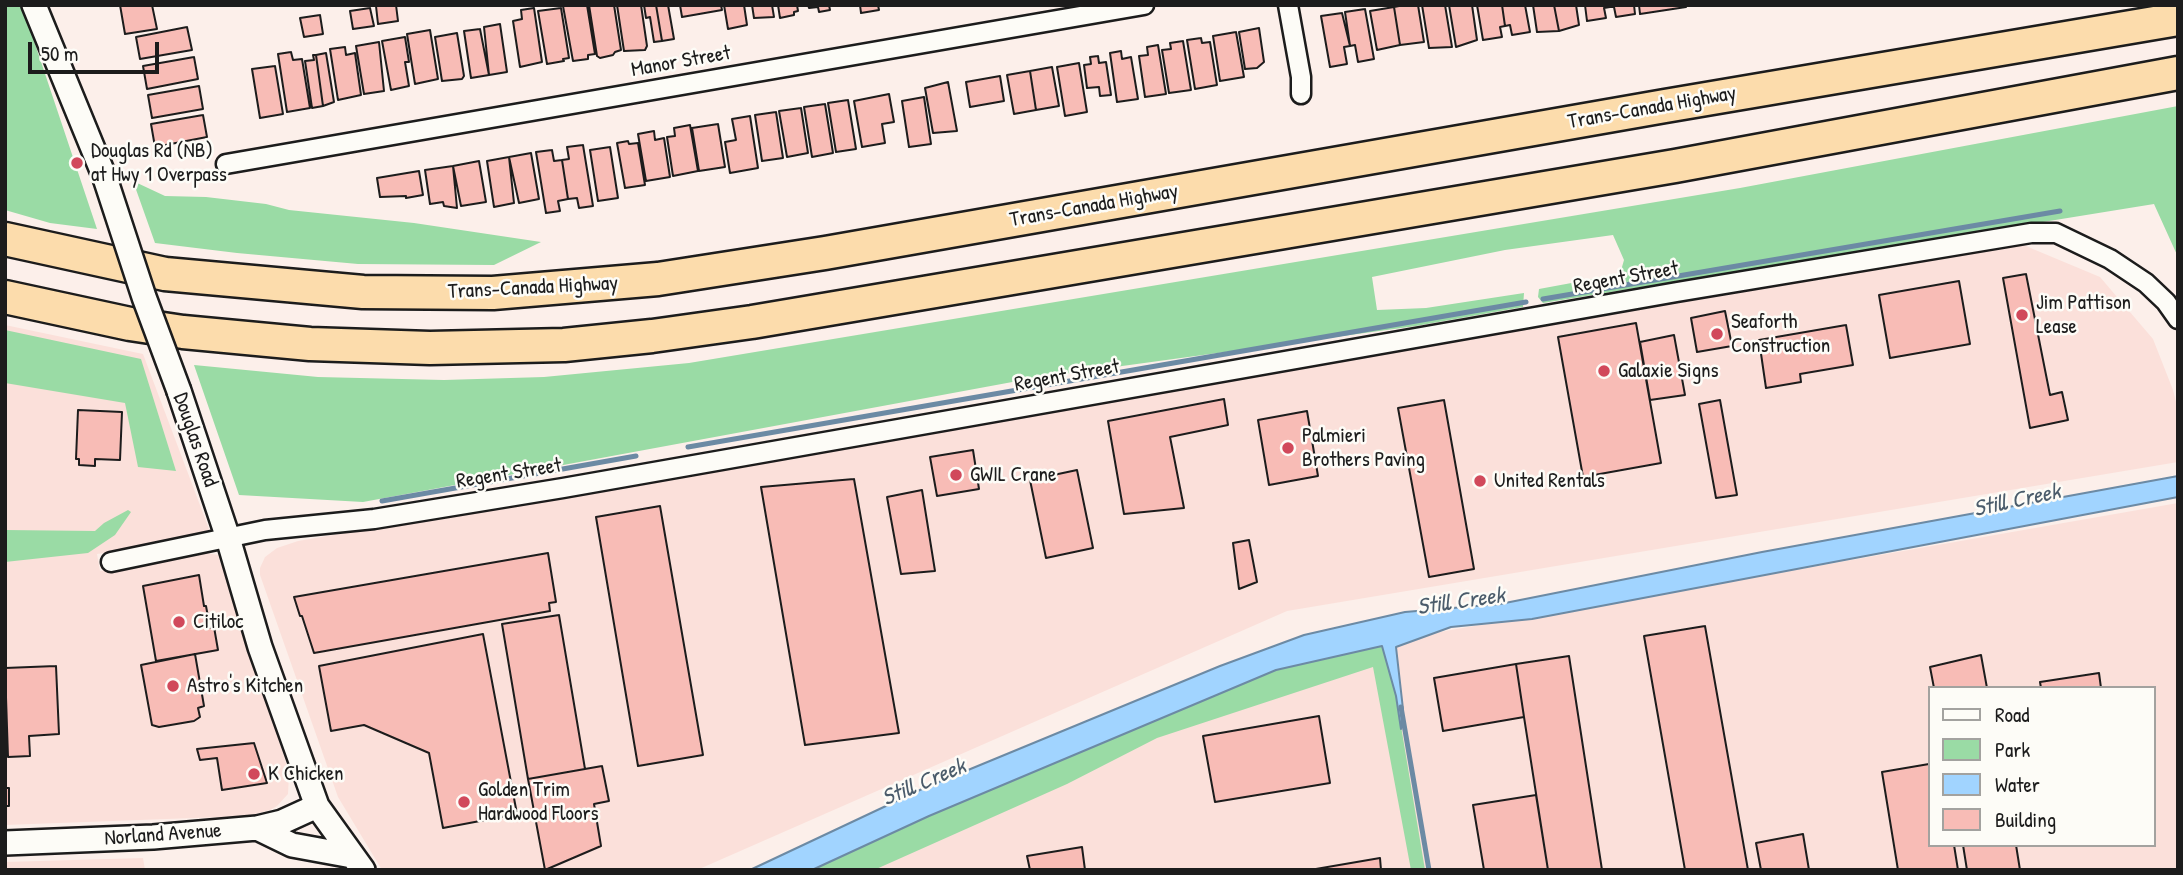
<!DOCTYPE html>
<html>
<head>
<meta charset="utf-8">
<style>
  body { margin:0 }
  #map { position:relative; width:2183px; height:875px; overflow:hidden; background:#fcefea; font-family:"Patrick Hand",sans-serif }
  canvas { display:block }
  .frame { position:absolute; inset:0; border:7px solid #1c1c1c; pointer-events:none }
  .legend { position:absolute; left:1928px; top:686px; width:228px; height:161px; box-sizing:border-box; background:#fdfcf7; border:2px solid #a3a29f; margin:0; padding:9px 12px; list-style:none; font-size:21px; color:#1c1c1c }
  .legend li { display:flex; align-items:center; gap:14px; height:35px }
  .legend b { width:35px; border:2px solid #a3a29f }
  .scale { position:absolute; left:28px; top:42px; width:131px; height:32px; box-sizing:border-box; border:4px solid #1c1c1c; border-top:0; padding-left:9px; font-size:21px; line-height:24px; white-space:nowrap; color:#1c1c1c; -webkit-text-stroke:5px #fdfcf7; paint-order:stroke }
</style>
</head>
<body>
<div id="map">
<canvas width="2183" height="875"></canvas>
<div class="frame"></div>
<ul class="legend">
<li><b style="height:9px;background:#fdfcf7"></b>Road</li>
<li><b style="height:19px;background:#9adba5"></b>Park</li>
<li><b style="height:19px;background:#a1d4ff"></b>Water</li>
<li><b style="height:19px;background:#f8bcb6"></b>Building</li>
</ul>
<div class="scale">50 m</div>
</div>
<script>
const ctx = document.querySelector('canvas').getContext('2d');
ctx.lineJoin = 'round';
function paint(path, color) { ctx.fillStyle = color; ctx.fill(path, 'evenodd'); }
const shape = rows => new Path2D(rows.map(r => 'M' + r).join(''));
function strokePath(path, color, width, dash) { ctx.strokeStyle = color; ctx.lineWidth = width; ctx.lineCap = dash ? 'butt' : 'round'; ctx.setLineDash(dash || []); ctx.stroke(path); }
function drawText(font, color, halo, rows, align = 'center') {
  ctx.font = font + ' "Patrick Hand",sans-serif'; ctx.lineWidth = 5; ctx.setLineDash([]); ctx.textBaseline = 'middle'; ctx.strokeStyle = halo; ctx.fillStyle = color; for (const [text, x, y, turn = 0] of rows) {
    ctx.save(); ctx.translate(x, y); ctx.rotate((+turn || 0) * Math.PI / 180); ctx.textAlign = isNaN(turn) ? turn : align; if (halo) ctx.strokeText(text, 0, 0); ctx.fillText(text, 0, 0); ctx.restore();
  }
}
paint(shape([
  [2021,244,2100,277,2153,339,2173,390,2178,410,2178,462,1287,611,697,870,382,870,338,797,260,575,260,568,265,557,277,548,298,541],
  [5,325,143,354,209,529,205,535,192,540,97,554,100,571,206,553,218,555,256,666,289,773,288,794,277,806,270,810,248,816,5,825],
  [2178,503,2178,870,833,870,1331,651],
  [1929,688,2153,688,2153,845,1929,845],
  [143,858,145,870,5,870,5,862]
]), '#fbe0da');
paint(shape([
  [5,5,22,5,97,229,50,223,5,210],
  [2178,106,2178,257,2154,204,1543,303,1538,297,1539,289,1620,274,1624,260,1613,235,1505,250,1372,277,1377,310,1426,308,1524,293,1523,307,1416,326,1034,378,363,502,239,495,194,365,318,377,444,380,544,377,689,363,1740,188],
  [133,181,165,196,206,197,266,204,289,210,414,223,541,242,494,265,358,264,237,253,155,243],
  [5,330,141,359,176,471,138,467,125,403,5,383],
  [128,510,131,512,115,535,88,553,5,562,5,530,95,531,104,523],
  [1382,646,1396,696,1425,870,1411,870,1373,667,1157,738,1067,784,874,870,812,870,929,816,1275,670]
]), '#9adba5');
const water = shape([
  [2178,476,2178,497,1532,619,1451,627,1396,647,1403,709,1401,729,1396,696,1382,646,1276,670,929,816,812,870,750,870,922,789,1220,666,1304,635,1405,612,1500,604,1762,552,2178,476]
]);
paint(water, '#a1d4ff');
strokePath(water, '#6c8aa4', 2);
strokePath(shape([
  [1543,299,2060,211],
  [688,447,1526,302],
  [382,501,636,456],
  [1401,707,1429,870]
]), '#6c8aa4', 5);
const building = shape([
  [120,5,152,5,157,29,125,34,120,5],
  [396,5,398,21,378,24,376,6,396,5],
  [579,5,587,5,595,54,588,55,588,59,573,61,563,6,579,5],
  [589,5,614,5,621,50,615,52,613,55,600,58,597,56,589,5],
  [617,5,641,5,647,46,645,50,624,51,617,5],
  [644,5,656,5,662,41,654,42,650,17,646,18,644,5],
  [656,5,668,5,674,39,662,41,656,5],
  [680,5,721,5,722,10,682,17,680,5],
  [724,5,744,5,747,25,728,29,724,5],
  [752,5,772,5,774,17,754,18,752,5],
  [778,5,797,5,798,11,794,12,794,15,780,18,778,5],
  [808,5,829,5,830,10,819,12,818,7,809,8,808,5],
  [860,5,878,5,879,10,861,13,860,5],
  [1404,5,1418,5,1424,42,1400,45,1394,7,1404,5],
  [1422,5,1445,5,1452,47,1429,48,1422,5],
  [1449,5,1472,5,1477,40,1456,47,1449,5],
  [1477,5,1502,5,1505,26,1500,27,1502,37,1483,40,1477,5],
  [1502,5,1525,5,1530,32,1512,35,1510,25,1505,26,1502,5],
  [1533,5,1554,5,1559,31,1537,32,1533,5],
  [1554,5,1576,5,1579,25,1559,31,1554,5],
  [1585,5,1610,5,1610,7,1604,8,1606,18,1587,21,1585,5],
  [1610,5,1634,5,1635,14,1616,17,1614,7,1610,7,1610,5],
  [1639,5,1685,5,1686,7,1640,14,1639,5],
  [1394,7,1400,45,1377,50,1370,11,1394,7],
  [370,8,374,26,353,29,350,11,370,8],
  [534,8,542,62,520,67,513,21,522,19,521,10,534,8],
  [561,8,569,58,563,59,564,61,547,64,538,11,561,8],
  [1365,9,1374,59,1358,62,1355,45,1350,46,1345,12,1365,9],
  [1342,13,1350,46,1344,47,1347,64,1330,67,1321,16,1342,13],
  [320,15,323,34,304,37,300,18,320,15],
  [500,24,507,72,489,75,484,27,500,24],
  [187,27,192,50,140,59,136,37,187,27],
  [1259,28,1264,62,1257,68,1245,69,1239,32,1259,28],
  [480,29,489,75,471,78,464,31,480,29],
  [430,30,438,79,415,84,407,34,430,30],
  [1236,32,1244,77,1220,81,1213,36,1236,32],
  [457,33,464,76,462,79,442,81,435,37,457,33],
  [405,37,409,62,405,62,409,86,391,90,382,41,405,37],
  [1201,38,1202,43,1210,42,1217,85,1195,89,1187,40,1201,38],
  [1183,41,1191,90,1169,93,1162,50,1171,49,1170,43,1183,41],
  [379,42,384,91,364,94,356,46,379,42],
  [1158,45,1166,94,1145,97,1139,56,1148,55,1147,47,1158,45],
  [345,47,346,55,355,53,361,95,338,100,330,49,345,47],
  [1121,51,1122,59,1131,57,1138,99,1117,102,1110,53,1121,51],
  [291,52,293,60,302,59,310,108,287,112,278,54,291,52],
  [326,53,334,102,323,106,316,55,326,53],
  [313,55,316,55,323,106,312,108,305,61,314,60,313,55],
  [1098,56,1099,63,1106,62,1111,95,1100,96,1099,87,1087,88,1084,65,1091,64,1090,57,1098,56],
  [194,57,198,79,147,89,143,66,194,57],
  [1079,63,1087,112,1065,116,1057,67,1079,63],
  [275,66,283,114,260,118,252,69,275,66],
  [1052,67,1059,106,1036,110,1030,71,1052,67],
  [1030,71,1036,110,1014,114,1007,75,1030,71],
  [1000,76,1004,101,970,107,966,82,1000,76],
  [948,82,957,131,933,133,925,88,948,82],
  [199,86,203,109,152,118,148,95,199,86],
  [889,94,894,122,882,124,885,143,862,147,854,101,889,94],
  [924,97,931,144,909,147,902,101,924,97],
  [848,100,856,149,836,152,828,103,848,100],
  [825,104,833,153,812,157,804,107,825,104],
  [801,108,808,153,787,157,779,111,801,108],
  [776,112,783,158,762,161,755,115,776,112],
  [203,115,207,137,155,147,151,124,203,115],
  [750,116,758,168,730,173,725,142,736,140,732,119,750,116],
  [718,124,725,167,699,171,692,128,718,124],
  [690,125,698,171,673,176,667,137,675,136,674,128,690,125],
  [654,131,655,140,664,138,670,177,646,181,638,134,654,131],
  [628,141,629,144,638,143,645,185,625,188,617,143,628,141],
  [583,145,593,206,579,208,577,198,568,199,562,160,569,159,567,147,583,145],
  [610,147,618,198,598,201,590,150,610,147],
  [552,150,554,161,562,160,568,199,558,201,560,211,546,213,536,152,552,150],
  [531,153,539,199,519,203,509,157,531,153],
  [509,157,514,203,494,207,487,161,509,157],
  [479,161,486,202,461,206,453,166,479,161],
  [453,166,457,208,444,206,443,202,430,204,425,170,453,166],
  [419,171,423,195,406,198,406,196,380,197,377,178,419,171],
  [2026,274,2050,395,2062,392,2068,420,2030,428,2003,278,2026,274],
  [1959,281,1970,344,1890,358,1879,295,1959,281],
  [1725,311,1732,346,1697,352,1691,318,1725,311],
  [1636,323,1661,463,1583,477,1558,337,1636,323],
  [1846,325,1853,365,1800,374,1801,382,1766,388,1759,340,1846,325],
  [1674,335,1685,395,1650,400,1640,342,1674,335],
  [1224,399,1228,425,1170,437,1184,508,1124,514,1108,421,1224,399],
  [1444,400,1474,569,1429,577,1398,408,1444,400],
  [1720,400,1737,495,1716,498,1699,404,1720,400],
  [78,410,122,412,120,460,95,459,95,466,79,465,79,459,76,459,78,410],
  [1307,411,1318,476,1269,485,1258,420,1307,411],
  [973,450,979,489,937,496,930,457,973,450],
  [1077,470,1093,548,1046,558,1030,480,1077,470],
  [854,479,899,733,805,745,761,487,854,479],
  [922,490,935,571,901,574,887,497,922,490],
  [660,506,703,755,638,766,596,517,660,506],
  [1249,540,1257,582,1239,589,1233,543,1249,540],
  [548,553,556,602,549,603,550,611,314,653,302,616,300,616,294,597,548,553],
  [199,575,204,606,206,606,210,628,214,627,218,650,156,661,143,586,199,575],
  [559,615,585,769,528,779,502,624,559,615],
  [1705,626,1748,870,1685,870,1644,636,1705,626],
  [483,634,517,814,443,828,429,753,364,725,331,731,319,666,483,634],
  [195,654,204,706,198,708,200,717,194,721,159,727,152,725,141,665,195,654],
  [1981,655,1987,688,1934,688,1930,667,1981,655],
  [1569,656,1602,870,1548,870,1524,717,1516,664,1569,656],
  [1516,664,1524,717,1443,731,1434,678,1516,664],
  [56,666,59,734,29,736,30,756,8,757,5,668,56,666],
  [2099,673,2101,688,2041,688,2040,682,2099,673],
  [1319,716,1330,783,1215,802,1203,736,1319,716],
  [254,743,267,783,222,790,217,758,200,760,197,749,254,743],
  [1929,764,1929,845,1954,845,1958,870,1898,870,1882,772,1929,764],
  [602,766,609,801,594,804,601,846,545,870,528,779,602,766],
  [5,788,9,788,9,806,5,806,5,788],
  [1536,795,1548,870,1484,870,1473,805,1536,795],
  [1803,834,1809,870,1761,870,1756,843,1803,834],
  [1963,845,2016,845,2020,870,1967,870,1963,845],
  [1082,847,1085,870,1030,870,1027,856,1082,847],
  [1380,858,1381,870,1310,870,1380,858]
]);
paint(building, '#f8bcb6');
strokePath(building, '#1c1c1c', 2);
const minor = shape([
  [1288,5,1301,77,1301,94],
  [226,164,1144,5],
  [111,562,265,530,374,519,563,488,1677,292,2031,233,2056,233,2110,259,2146,283,2166,302,2178,319]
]);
const tertiary = shape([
  [34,5,105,178],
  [179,391,228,538,260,647,317,806,363,870],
  [257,828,292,845,352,856],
  [5,843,153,837,257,828,282,822,317,806]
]);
const motorway = shape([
  [5,239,165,274,363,292,493,293,658,279,825,253,1665,106,2178,19],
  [5,297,130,324,183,332,310,344,430,348,564,345,652,336,752,322,1675,166,2178,73]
]);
strokePath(minor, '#1c1c1c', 23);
strokePath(tertiary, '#1c1c1c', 28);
strokePath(motorway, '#1c1c1c', 37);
strokePath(minor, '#fdfcf7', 18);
strokePath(tertiary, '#fdfcf7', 23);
strokePath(motorway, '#fcdcac', 32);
const tertiaryBridge = shape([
  [105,178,144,297,179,391]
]);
strokePath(tertiaryBridge, '#1c1c1c', 28, []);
strokePath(tertiaryBridge, '#fdfcf7', 23);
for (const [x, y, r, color] of [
  [77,163,7,"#d1495b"],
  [2022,315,7,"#d1495b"],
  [1717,334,7,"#d1495b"],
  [1604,371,7,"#d1495b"],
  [1288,448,7,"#d1495b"],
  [956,475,7,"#d1495b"],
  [1480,481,7,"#d1495b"],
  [179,622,7,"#d1495b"],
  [173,686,7,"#d1495b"],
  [254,774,7,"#d1495b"],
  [464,802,7,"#d1495b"]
]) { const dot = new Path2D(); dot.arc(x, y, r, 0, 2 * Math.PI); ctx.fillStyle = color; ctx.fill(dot); strokePath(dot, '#fdfcf7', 2.5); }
drawText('21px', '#1c1c1c', '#fdfcf7', [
  ["Manor Street",681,62,-10],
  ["Trans-Canada Highway",1652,108,-10],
  ["Trans-Canada Highway",1094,206,-10],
  ["Regent Street",1626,278,-10],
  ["Trans-Canada Highway",533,288,-3],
  ["Regent Street",1067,376,-10],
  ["Douglas Road",195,440,71],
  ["Regent Street",509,474,-9],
  ["Norland Avenue",163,835,-4]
]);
drawText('21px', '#1c1c1c', '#fdfcf7', [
  ["Douglas Rd (NB)",91,151],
  ["at Hwy 1 Overpass",91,175],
  ["Jim Pattison",2036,303],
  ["Lease",2036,327],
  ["Seaforth",1731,322],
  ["Construction",1731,346],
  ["Galaxie Signs",1618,371],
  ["Palmieri",1302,436],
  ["Brothers Paving",1302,460],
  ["GWIL Crane",970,475],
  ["United Rentals",1494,481],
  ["Citiloc",193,622],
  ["Astro's Kitchen",187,686],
  ["K Chicken",268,774],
  ["Golden Trim",478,790],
  ["Hardwood Floors",478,814]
], 'left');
drawText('italic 23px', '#4b5c6b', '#fdfcf7', [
  ["Still Creek",2017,501,-12],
  ["Still Creek",1461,602,-8],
  ["Still Creek",924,783,-23]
]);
</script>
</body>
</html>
